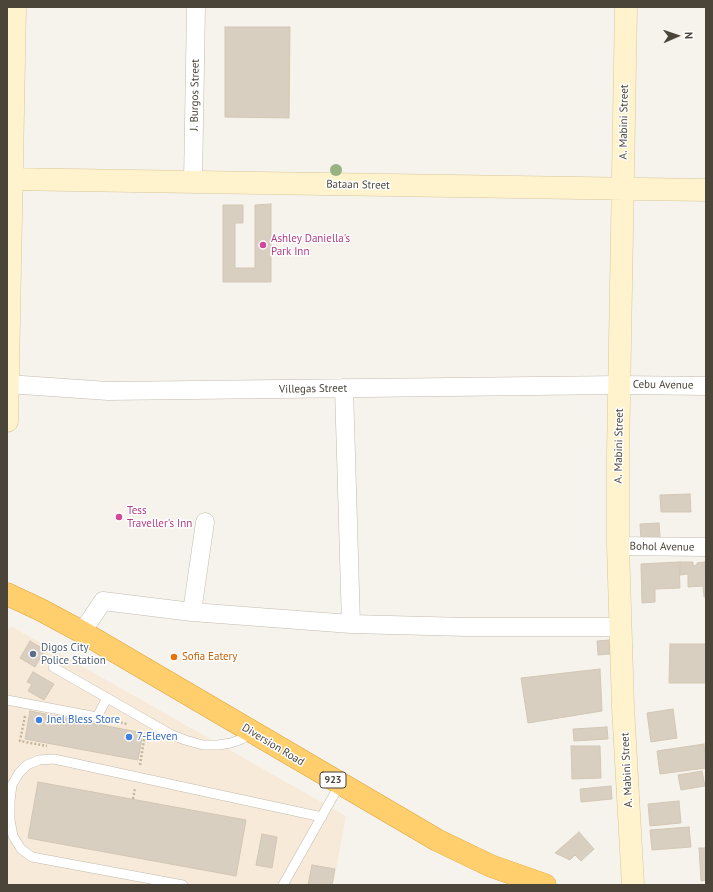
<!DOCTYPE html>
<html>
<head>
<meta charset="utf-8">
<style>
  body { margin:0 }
  #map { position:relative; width:713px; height:892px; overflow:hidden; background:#f6f3ec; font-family:"PT Sans",sans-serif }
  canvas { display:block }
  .frame { position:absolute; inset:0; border:8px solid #4b4439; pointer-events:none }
  .north { position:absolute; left:657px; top:16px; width:40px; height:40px; -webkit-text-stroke:3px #fff; paint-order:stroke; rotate:88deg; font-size:11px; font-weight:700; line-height:16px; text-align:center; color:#4b4439 }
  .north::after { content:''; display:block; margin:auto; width:14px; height:18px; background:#4b4439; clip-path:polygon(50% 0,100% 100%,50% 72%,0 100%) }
</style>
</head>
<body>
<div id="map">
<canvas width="713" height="892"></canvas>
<div class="frame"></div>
<div class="north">N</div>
</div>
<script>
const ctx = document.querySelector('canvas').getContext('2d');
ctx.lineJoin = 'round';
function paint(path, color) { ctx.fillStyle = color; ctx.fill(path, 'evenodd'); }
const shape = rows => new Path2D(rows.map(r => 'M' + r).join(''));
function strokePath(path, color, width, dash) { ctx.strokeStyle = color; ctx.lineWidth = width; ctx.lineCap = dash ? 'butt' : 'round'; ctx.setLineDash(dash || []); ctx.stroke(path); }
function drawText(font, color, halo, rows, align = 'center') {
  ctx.font = font + ' "PT Sans",sans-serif'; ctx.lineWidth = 3; ctx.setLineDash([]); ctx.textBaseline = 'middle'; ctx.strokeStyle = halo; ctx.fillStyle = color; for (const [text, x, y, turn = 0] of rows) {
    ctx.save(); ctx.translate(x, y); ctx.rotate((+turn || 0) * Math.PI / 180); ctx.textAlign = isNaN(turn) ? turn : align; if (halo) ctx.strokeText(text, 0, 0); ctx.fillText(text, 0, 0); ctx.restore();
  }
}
paint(shape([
  [11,626,346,816,333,885,7,885,7,631]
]), '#f7ead8');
const building = shape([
  [225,27,290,27,289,118,225,117,225,27],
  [271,204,271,282,223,282,223,205,243,205,243,223,235,223,235,268,255,268,255,205,271,204],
  [690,494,691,512,661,512,660,495,690,494],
  [659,523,660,537,641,539,640,524,659,523],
  [679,562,680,588,655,589,655,602,642,603,641,564,679,562],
  [680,562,693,562,693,566,697,565,697,563,705,562,706,597,704,597,703,586,688,587,688,574,680,575,680,562],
  [609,640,610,654,598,655,597,641,609,640],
  [30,641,45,650,35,667,20,658,30,641],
  [670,644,706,644,706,683,669,683,670,644],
  [600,669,602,711,528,723,521,678,600,669],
  [33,672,54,684,44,700,28,691,32,684,27,682,33,672],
  [673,709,677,738,651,742,647,713,673,709],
  [30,711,143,733,138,760,25,739,30,711],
  [607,727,608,739,574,741,573,729,607,727],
  [704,744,706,768,660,774,657,751,704,744],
  [571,746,600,746,601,778,572,779,571,746],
  [702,771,705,786,681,790,678,775,702,771],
  [38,782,246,820,236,876,28,838,38,782],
  [611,786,612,799,581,802,580,789,611,786],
  [679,801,681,823,650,826,648,804,679,801],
  [689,827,691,847,652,850,650,830,689,827],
  [579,832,594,849,581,861,575,855,570,860,555,853,579,832],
  [262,834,277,837,272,868,256,865,262,834],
  [699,848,706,848,706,880,701,881,699,848],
  [312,865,335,869,332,885,308,885,312,865]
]);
paint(building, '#d8cfc1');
strokePath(building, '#d3c7b4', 1);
const lane = shape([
  [53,667,170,734,185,740,203,745,218,745,231,743,242,739,252,732],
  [7,700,97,717,107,698],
  [183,885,32,857,21,849,13,836,10,820,10,801,12,785,19,773,27,765,39,760,54,759,322,817],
  [283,885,340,784]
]);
const street = shape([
  [193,182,196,7],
  [8,384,108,391,620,385,706,386],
  [344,388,351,624],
  [618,546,706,547],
  [192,612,205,522],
  [82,632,103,601,192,612,351,624,467,627,620,627]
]);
const secondary = shape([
  [626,7,618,454,618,546,623,707,633,885],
  [7,179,706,190],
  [7,421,15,7]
]);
const highway = shape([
  [7,594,41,610,82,632,437,840,491,866,545,885]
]);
strokePath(lane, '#c2bbae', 10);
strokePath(street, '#c2bbae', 19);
strokePath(secondary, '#d6c79b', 23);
strokePath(highway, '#e0a43c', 23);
strokePath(shape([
  [25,716,20,741,47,746],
  [109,720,127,724],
  [140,765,145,733],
  [133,799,135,788]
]), '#c4b79f', 2.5, [2, 2]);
strokePath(lane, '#fff', 9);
strokePath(street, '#fff', 18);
strokePath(secondary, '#fff3cd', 22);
strokePath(highway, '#ffcf6e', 22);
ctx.fillStyle = '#97b381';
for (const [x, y] of [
  [336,170]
]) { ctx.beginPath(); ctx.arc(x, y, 6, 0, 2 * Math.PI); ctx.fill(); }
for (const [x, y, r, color] of [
  [263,245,4,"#d1479c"],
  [119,517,4,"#d1479c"],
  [33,654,4,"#5c6f8a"],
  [174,657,4,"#e8710a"],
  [39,720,4,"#3f7fe0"],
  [129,737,4,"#3f7fe0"]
]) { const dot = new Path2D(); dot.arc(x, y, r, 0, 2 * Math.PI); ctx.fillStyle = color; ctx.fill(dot); strokePath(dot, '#fff', 1.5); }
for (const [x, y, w] of [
  [333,780,26]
]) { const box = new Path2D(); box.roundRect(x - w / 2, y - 8, w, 16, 3); ctx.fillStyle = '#fff'; ctx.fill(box); strokePath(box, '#4b4439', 1); }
drawText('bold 10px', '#4b4439', null, [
  ["923",333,780]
]);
drawText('11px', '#4b4439', '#fff', [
  ["J. Burgos Street",195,95,-89],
  ["A. Mabini Street",624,122,-89],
  ["Bataan Street",358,185,1],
  ["Cebu Avenue",663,385,1],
  ["Villegas Street",313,389,-1],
  ["A. Mabini Street",619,446,-89],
  ["Bohol Avenue",662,547,1],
  ["Diversion Road",273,745,31],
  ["A. Mabini Street",627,770,-93]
]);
drawText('11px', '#b23c85', '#fff', [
  ["Ashley Daniella's",271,239],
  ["Park Inn",271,252],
  ["Tess",127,511],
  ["Traveller's Inn",127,524]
], 'left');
drawText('11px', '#4e5e75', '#fff', [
  ["Digos City",41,648],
  ["Police Station",41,661]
], 'left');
drawText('11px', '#c56008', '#fff', [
  ["Sofia Eatery",182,657]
], 'left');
drawText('11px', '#366cbe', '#fff', [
  ["Jnel Bless Store",47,720],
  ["7-Eleven",137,737]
], 'left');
</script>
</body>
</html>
